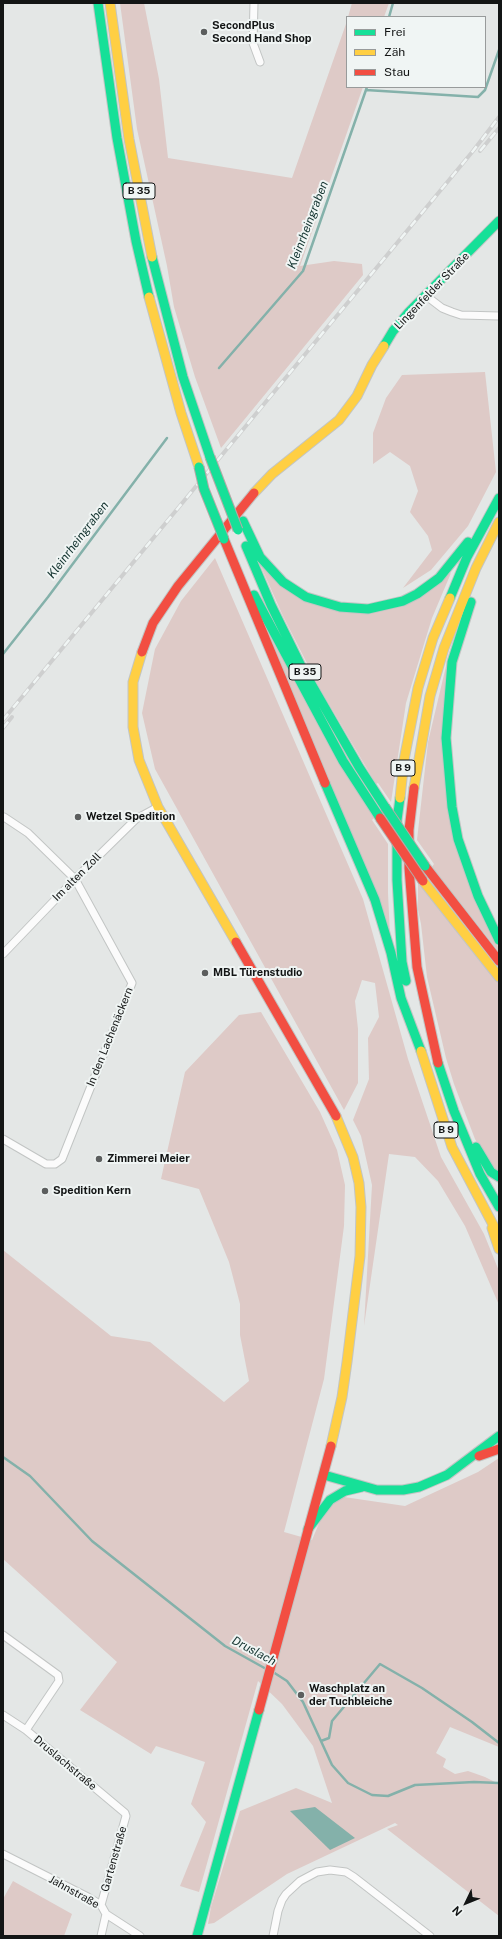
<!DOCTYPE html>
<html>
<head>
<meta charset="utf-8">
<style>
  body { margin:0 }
  #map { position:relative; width:502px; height:1939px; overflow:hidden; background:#e4e7e6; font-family:"Public Sans",sans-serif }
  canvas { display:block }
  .frame { position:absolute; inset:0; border:4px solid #131515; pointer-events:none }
  .legend { position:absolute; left:346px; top:16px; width:140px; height:72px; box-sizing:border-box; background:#f0f5f4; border:1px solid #989b9b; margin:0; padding:5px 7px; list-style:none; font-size:12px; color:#131515 }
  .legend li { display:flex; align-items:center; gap:8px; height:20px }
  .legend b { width:20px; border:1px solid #989b9b }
  .north { position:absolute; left:446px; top:1883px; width:40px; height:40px; -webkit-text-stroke:3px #f0f5f4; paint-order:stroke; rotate:227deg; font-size:11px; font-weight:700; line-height:16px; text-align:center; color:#131515 }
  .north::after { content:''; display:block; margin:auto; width:14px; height:18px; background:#131515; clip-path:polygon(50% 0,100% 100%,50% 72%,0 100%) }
</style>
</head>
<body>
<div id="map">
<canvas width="502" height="1939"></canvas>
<div class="frame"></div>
<ul class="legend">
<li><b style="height:5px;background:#16e098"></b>Frei</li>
<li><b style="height:5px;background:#ffcf43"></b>Zäh</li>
<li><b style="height:5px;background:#f24e42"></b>Stau</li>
</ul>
<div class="north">N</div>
</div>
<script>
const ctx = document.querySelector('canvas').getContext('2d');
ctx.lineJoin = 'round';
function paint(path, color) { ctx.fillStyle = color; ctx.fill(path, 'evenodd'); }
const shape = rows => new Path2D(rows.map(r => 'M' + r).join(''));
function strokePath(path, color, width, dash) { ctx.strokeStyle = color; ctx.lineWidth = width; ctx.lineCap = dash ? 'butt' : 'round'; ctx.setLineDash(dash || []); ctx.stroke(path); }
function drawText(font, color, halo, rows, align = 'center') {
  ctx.font = font + ' "Public Sans",sans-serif'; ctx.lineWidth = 4; ctx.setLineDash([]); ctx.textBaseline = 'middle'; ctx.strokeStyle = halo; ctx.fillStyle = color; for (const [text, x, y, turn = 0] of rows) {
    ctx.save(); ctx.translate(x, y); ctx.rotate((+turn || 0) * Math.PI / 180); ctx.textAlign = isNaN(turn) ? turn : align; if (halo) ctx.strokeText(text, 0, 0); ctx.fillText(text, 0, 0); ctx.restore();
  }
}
paint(shape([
  [120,3,144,3,159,79,168,158,292,178,347,21,347,87,363,87,300,266,334,261,362,264,363,275,221,448,195,377,174,307,167,266,137,129],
  [352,3,389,3,384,17,348,17],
  [485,372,496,472,468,526,431,570,403,588,432,550,428,536,410,512,418,491,410,466,390,452,373,464,373,433,386,398,402,375],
  [215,558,363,899,408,1059,441,1157,484,1234,499,1271,499,1305,465,1226,438,1181,415,1157,389,1154,364,1326,372,1185,361,1136,353,1120,369,1079,368,1038,379,1017,375,983,362,980,355,1001,358,1029,358,1083,344,1110,155,769,142,713,155,649,181,601],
  [258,560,278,583,368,613,451,573,432,618,406,703,391,802,378,783,376,784,319,687,283,616],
  [258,615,374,818,372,820,388,844,388,893,390,936],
  [447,662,444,776,493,938,499,948,499,952,432,867,434,864,417,840,428,742],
  [418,883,499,983,499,1174,482,1152,475,1139,454,1084,446,1058,427,977,421,924,418,910],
  [261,1012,320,1112,337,1150,345,1185,344,1226,324,1379,284,1532,312,1540,320,1521,332,1504,344,1497,405,1506,478,1472,499,1458,499,1747,450,1727,436,1753,446,1759,443,1767,455,1774,468,1771,485,1777,499,1784,499,1916,387,1829,398,1825,395,1823,287,1874,214,1923,208,1924,211,1907,240,1811,296,1788,332,1803,313,1746,282,1704,258,1681,199,1892,180,1886,206,1822,191,1804,205,1762,156,1746,151,1754,80,1710,117,1662,3,1559,3,1250,111,1336,150,1342,224,1402,249,1381,240,1335,240,1304,229,1262,199,1189,161,1179,185,1072,239,1015],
  [13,1881,72,1914,64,1936,3,1936,3,1899]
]), '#decac7');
paint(shape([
  [315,1807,355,1838,330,1850,290,1811]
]), '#84b1aa');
strokePath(shape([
  [389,17,393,3],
  [366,90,478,97,485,90,499,50],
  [219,368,303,271,367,87],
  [3,654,48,597,167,438],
  [3,1457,30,1476,92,1541,225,1646,268,1670],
  [273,1672,287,1681,303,1702,332,1765,348,1783,372,1795,388,1796,415,1785,474,1782,499,1783],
  [321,1741,329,1738,332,1721,380,1664,422,1688,472,1722,499,1743]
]), '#84b1aa', 2.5);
const street = shape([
  [254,3,253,43,260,62],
  [425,295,442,308,452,312,461,315,499,316],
  [3,954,75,879,136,819,158,807],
  [3,1139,46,1164,55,1164,62,1159,132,983,75,879,28,833,4,817],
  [3,1635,58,1675,59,1681,26,1730],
  [3,1715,26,1730,125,1813,126,1816,101,1905],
  [3,1854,88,1897,101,1905,106,1914,140,1936],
  [101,1936,106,1914],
  [273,1936,278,1911,282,1900,286,1894,300,1881,317,1872,330,1870,346,1872,354,1877,430,1936]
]);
const fast = shape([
  [98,3,117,138,136,241,149,297],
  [152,257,183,377,210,457],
  [384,346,393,331,409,312,499,221],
  [243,521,260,557,283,582,306,597,340,607,368,609,403,601,417,594,439,578,468,542],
  [246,546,271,605,302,668,359,767,385,807],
  [254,595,343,761,380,818],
  [450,598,467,557,499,498],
  [471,602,452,662,446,738,452,807,458,839,478,896,499,940],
  [325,783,375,900,391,953,401,998,421,1051],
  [400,798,397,820,397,880,402,962,406,981],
  [438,1063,454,1111,480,1174,499,1207],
  [476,1147,491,1172,499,1177],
  [324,1475,377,1490,403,1490,419,1487,447,1475,499,1436],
  [308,1529,330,1500,345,1491,362,1487],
  [197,1936,259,1710]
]);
const slow = shape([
  [110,3,129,139,152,257],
  [149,297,181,413,199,467],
  [254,493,272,474,339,420,357,396,372,365,384,346],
  [142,652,133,682,133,727,139,760,158,807,236,942],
  [414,788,430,696,444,648,476,568,499,522],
  [400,798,404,760,418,688,433,638,450,598],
  [423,881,499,977],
  [421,1051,452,1147,499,1236],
  [492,1228,499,1249],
  [331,1446,342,1397,347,1362,360,1256,361,1207,359,1183,353,1157,336,1116]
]);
const jam = shape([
  [224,539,325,783],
  [142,652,153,623,178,586,254,493],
  [414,788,409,830,409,868,417,967,438,1063],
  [425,866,499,961],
  [236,942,336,1116],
  [479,1456,499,1449],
  [259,1710,331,1446]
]);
strokePath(street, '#c2c5c4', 9);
strokePath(fast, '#c2c5c4', 11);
strokePath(slow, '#c2c5c4', 11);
strokePath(jam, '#c2c5c4', 11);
strokePath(street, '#fbfbfb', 7);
strokePath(fast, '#16e098', 9);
strokePath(slow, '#ffcf43', 9);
strokePath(jam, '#f24e42', 9);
const rail = shape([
  [480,151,499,128],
  [3,720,473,151,499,117],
  [3,728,12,717]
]);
strokePath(rail, '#cecfcf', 4);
strokePath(rail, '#f0f5f4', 2.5, [8]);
const fastBridge = shape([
  [210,457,238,530],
  [199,467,204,489,224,539],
  [385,807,425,866]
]);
const jamBridge = shape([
  [380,818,423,881]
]);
strokePath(fastBridge, '#b5a9a7', 11, []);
strokePath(jamBridge, '#b5a9a7', 11, []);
strokePath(fastBridge, '#16e098', 9);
strokePath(jamBridge, '#f24e42', 9);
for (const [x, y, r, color] of [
  [204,32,4,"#5c5e5e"],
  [78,817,4,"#5c5e5e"],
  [205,973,4,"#5c5e5e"],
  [99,1159,4,"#5c5e5e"],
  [45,1191,4,"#5c5e5e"],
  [301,1695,4,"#5c5e5e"]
]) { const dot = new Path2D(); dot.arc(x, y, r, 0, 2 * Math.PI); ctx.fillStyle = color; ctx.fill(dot); strokePath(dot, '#f0f5f4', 1.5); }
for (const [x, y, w] of [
  [139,191,32],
  [305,672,32],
  [403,768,24],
  [446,1130,24]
]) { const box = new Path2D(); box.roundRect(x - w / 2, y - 8, w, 16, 3); ctx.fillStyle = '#f0f5f4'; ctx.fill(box); strokePath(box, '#131515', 1); }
drawText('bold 10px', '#131515', null, [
  ["B 35",139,191],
  ["B 35",305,672],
  ["B 9",403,768],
  ["B 9",446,1130]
]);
drawText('bold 11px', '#131515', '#f0f5f4', [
  ["SecondPlus",212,26],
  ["Second Hand Shop",212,39],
  ["Wetzel Spedition",86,817],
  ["MBL Türenstudio",213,973],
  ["Zimmerei Meier",107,1159],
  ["Spedition Kern",53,1191],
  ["Waschplatz an",309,1689],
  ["der Tuchbleiche",309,1702]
], 'left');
drawText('11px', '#131515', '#f0f5f4', [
  ["Lingenfelder Straße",432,291,-46],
  ["Im alten Zoll",77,877,-45],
  ["In den Lachenäckern",110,1037,-68],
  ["Druslachstraße",65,1763,40],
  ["Gartenstraße",114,1859,-74],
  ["Jahnstraße",74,1892,29]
]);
drawText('italic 12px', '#13332f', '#f0f5f4', [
  ["Kleinrheingraben",308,225,-69],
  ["Kleinrheingraben",78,540,-53],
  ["Druslach",254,1651,28]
]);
</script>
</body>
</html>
